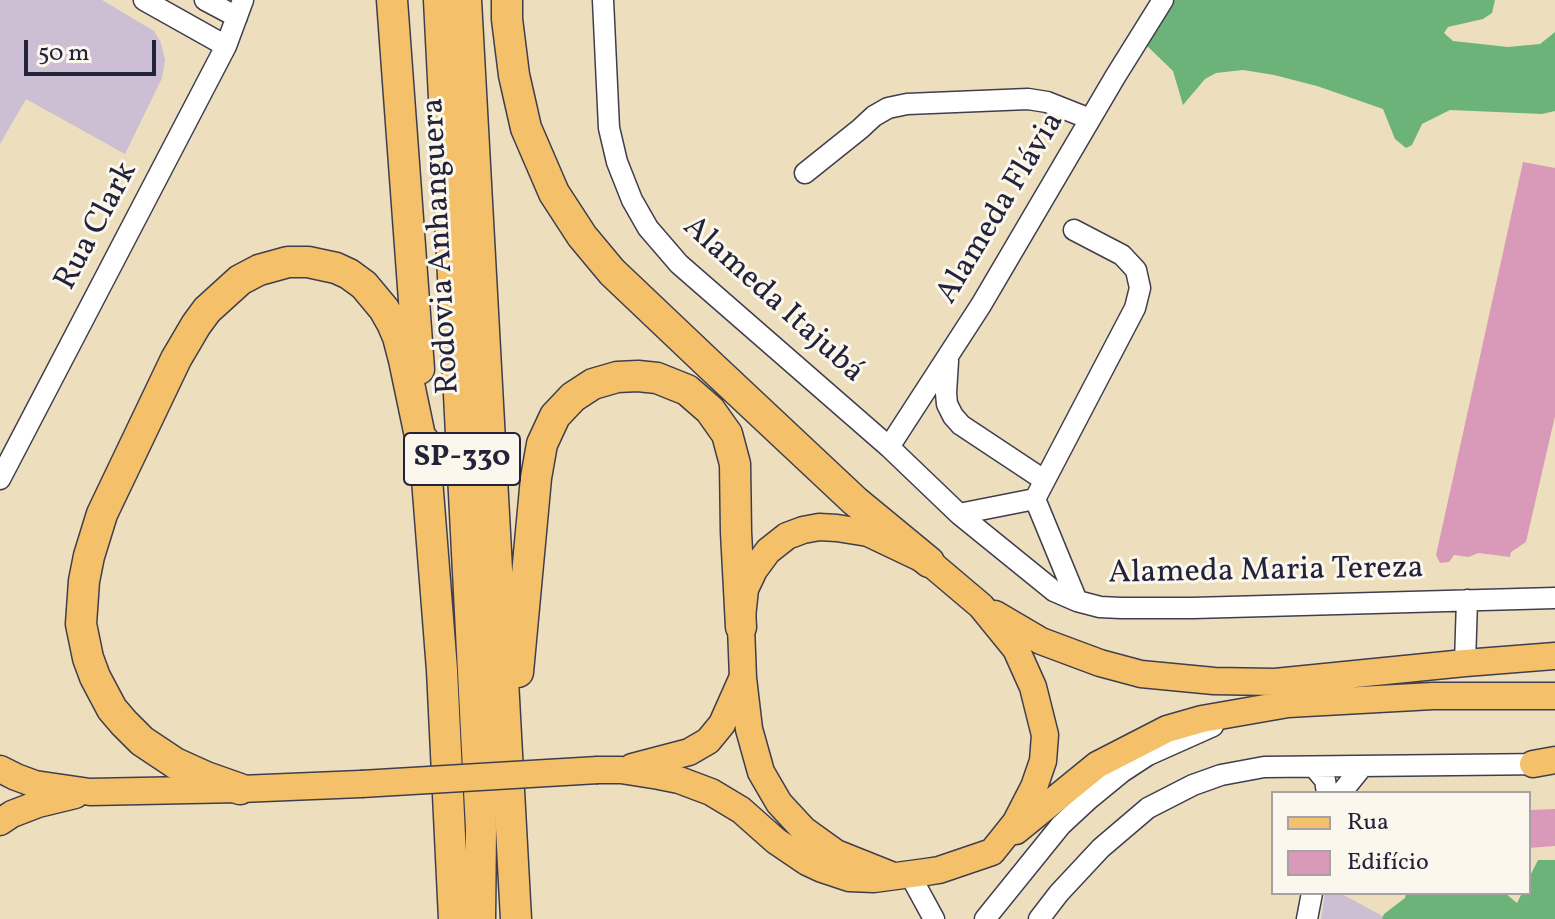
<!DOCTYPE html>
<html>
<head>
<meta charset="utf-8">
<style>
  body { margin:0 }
  #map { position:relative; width:1555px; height:919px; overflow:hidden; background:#eddfbd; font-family:Vollkorn,serif }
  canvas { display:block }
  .legend { position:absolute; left:1271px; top:791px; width:260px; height:104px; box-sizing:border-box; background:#fbf7ec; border:2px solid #a4a2a5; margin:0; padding:10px 14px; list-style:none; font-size:24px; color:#22223b }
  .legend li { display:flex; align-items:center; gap:16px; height:40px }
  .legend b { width:40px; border:2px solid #a4a2a5 }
  .scale { position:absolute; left:24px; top:40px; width:132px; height:36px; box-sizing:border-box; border:4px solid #22223b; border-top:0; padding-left:10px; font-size:24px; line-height:28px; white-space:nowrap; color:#22223b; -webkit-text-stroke:6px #fbf7ec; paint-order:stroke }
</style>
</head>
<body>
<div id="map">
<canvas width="1555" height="919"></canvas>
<ul class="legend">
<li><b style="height:10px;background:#f4c16a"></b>Rua</li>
<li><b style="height:22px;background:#d99ab9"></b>Edifício</li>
</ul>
<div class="scale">50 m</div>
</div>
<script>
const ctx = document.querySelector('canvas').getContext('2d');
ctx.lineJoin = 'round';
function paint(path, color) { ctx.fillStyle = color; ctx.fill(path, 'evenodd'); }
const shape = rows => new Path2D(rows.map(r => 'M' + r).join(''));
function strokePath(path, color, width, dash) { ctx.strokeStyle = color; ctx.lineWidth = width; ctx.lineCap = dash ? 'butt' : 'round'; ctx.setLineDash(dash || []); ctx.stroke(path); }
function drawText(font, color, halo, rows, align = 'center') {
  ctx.font = font + ' Vollkorn,serif'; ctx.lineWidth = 6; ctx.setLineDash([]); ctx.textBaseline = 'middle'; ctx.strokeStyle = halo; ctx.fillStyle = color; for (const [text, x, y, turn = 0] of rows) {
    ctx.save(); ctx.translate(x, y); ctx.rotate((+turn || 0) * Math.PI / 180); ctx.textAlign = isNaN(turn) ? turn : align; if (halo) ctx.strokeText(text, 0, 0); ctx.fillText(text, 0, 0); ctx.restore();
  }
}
paint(shape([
  [0,0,102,0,154,31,161,43,165,60,162,78,125,154,26,99,0,144],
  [1325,893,1340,893,1388,919,1321,919]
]), '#ccbed3');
paint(shape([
  [1150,0,1495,0,1492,13,1483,19,1448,27,1444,33,1453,41,1508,47,1540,44,1555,32,1555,111,1542,114,1450,110,1422,124,1412,145,1406,148,1395,139,1383,109,1317,86,1274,75,1243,70,1216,73,1205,79,1183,105,1173,71,1145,44],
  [1538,860,1555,860,1555,919,1382,919,1384,914,1405,898,1406,893,1505,893,1517,903,1522,893,1529,893,1529,878]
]), '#6cb37a');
paint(shape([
  [1523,162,1555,168,1555,416,1526,542,1511,552,1510,557,1478,553,1469,557,1454,555,1449,562,1440,563,1436,555],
  [1555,809,1555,846,1529,848,1529,810]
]), '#d99ab9');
const minor = shape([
  [144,0,226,46],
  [205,0,237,17],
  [603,0,609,128,617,162,632,200,648,228,679,264,889,447,959,514,1054,591,1077,601,1100,607,1121,608,1193,608,1555,598],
  [805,173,860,129,874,116,888,108,907,104,1028,99,1047,102,1090,119],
  [1074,230,1122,255,1136,270,1140,288,1135,308,1035,499,1077,601],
  [948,361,946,393,947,404,953,416,961,425,1044,480],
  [889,447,981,305,1115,77,1163,0],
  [0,479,226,46,243,0],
  [959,514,1035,499],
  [1465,663,1467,600],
  [1314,767,1325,780,1327,793],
  [1341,793,1362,767],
  [910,875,934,919],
  [985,919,1061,825,1089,799,1122,772,1148,755,1213,726],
  [1039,919,1059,893,1101,848,1148,808,1193,785,1221,775,1264,767,1547,764],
  [1307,919,1312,893]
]);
const major = shape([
  [995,614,1041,641,1100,663,1141,674,1214,681,1275,682,1465,663,1555,656],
  [1533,764,1555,760],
  [632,767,689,752,708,741,722,724,742,679],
  [0,769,16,777,35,784,90,792,240,789,361,784],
  [598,770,621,770,659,776,679,780,711,792,741,810,776,841,807,862,822,869,849,878,874,879,926,872,939,870,992,852,1016,822,1034,787,1043,761,1045,735,1033,687,1016,649,981,606,929,562,868,533,837,528,819,527,803,530,787,536,768,551,754,570,745,589,741,627,743,678,749,729,761,772,779,803,804,830,836,853,891,875],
  [0,822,12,814,38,804,75,795],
  [1016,831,1097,765,1167,729,1202,719,1288,704,1433,696,1555,696]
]);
const highway = shape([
  [392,0,419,369],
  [439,0,481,829,480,919],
  [466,0,516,919],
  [507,0,507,19,514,75,526,128,554,193,582,236,612,272,710,365,855,501,929,562],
  [424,441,442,670,454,919],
  [518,672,536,478,542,444,555,416,573,397,593,384,617,377,638,376,657,378,687,390,710,410,727,434,735,464,736,532,741,627],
  [240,789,206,777,175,763,142,741,124,723,112,709,95,677,88,658,81,624,84,581,89,556,102,514,176,359,196,325,207,310,240,280,259,270,288,262,308,262,336,268,349,274,364,285,384,309,392,323,398,337,404,360,425,460]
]);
strokePath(minor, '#403e4e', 23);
strokePath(major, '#403e4e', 29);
strokePath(highway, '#403e4e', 33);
strokePath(minor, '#fff', 20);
strokePath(major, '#f4c16a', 26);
strokePath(highway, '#f4c16a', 30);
const majorBridge = shape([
  [361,784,598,770]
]);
strokePath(majorBridge, '#403e4e', 29, []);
strokePath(majorBridge, '#f4c16a', 26);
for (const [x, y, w] of [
  [462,459,116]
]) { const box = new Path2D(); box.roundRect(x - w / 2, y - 26, w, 52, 6); ctx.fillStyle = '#fbf7ec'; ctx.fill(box); strokePath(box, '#22223b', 2); }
drawText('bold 30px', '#22223b', null, [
  ["SP-330",462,459]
]);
drawText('32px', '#22223b', '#fbf7ec', [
  ["Alameda Flávia",1002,209,-59],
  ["Rua Clark",98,227,-62],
  ["Rodovia Anhanguera",443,246,-93],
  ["Alameda Itajubá",772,301,42],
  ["Alameda Maria Tereza",1266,573,-1]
]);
</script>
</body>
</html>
